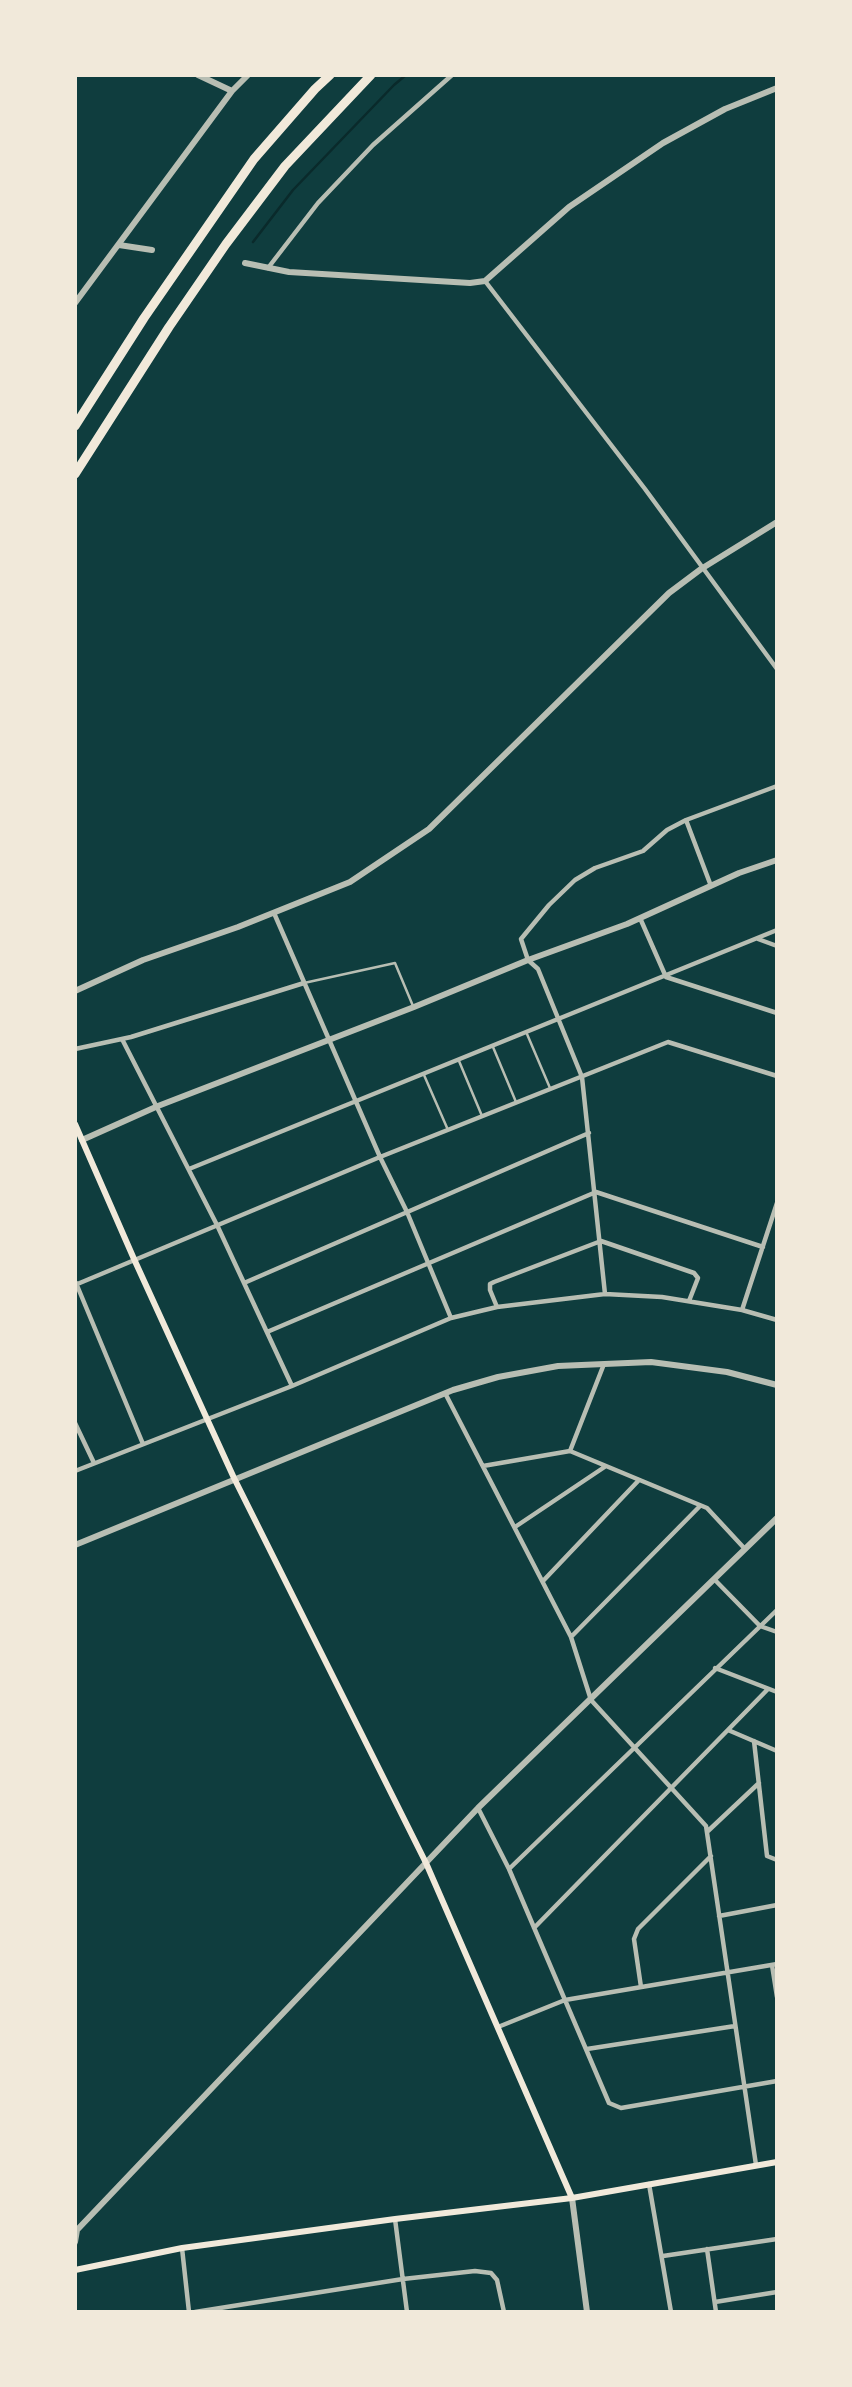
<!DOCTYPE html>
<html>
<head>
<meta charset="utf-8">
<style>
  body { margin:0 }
  #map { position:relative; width:852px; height:2387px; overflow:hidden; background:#0f3d3e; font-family:"Alegreya Sans",sans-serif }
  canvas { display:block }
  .frame { position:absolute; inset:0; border:77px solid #f1e9da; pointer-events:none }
</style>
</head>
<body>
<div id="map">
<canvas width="852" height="2387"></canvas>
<div class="frame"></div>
</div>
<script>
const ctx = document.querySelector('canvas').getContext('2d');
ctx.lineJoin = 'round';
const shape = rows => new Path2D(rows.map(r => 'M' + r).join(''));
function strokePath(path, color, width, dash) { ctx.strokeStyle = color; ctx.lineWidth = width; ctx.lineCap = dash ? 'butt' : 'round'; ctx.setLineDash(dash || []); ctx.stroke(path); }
strokePath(shape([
  [253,242,293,190,394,85,406,75]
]), '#0a2a2b', 2.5);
strokePath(shape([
  [304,983,395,963,413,1006],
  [527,1034,550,1088],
  [493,1047,516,1102],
  [459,1061,482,1116],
  [424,1075,448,1130]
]), '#b8beb3', 2.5);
strokePath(shape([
  [268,268,318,203,373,145,452,75],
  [485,281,645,489,777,669],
  [711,886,686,820,777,786],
  [274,913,380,1157,407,1212,451,1318],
  [640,918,666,977,777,1013],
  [758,939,777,946],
  [122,1039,217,1225,292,1386],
  [75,1049,131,1037,304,983],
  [189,1169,777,930],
  [76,1283,143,1444],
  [244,1283,589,1133],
  [75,1285,380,1157,668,1042,777,1076],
  [605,1294,582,1077,538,969,528,960,521,939,549,905,575,880,595,868,643,851,667,830,686,820],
  [497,1307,490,1290,490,1284,494,1282,601,1241,694,1273,698,1278,689,1301],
  [742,1310,777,1203],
  [267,1332,596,1192,763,1247],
  [445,1393,571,1637,591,1700,706,1826,756,2165],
  [75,1423,94,1463],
  [570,1451,604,1364],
  [483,1466,570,1451,707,1508,745,1549],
  [75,1471,292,1386,451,1318,497,1307,605,1294,662,1297,742,1310,777,1320],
  [515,1527,606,1466],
  [714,1579,760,1626,777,1632],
  [543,1581,639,1480],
  [571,1637,700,1506],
  [715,1668,777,1692],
  [728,1730,777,1751],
  [754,1741,767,1856,777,1860],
  [478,1808,509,1869,609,2103,621,2108,777,2081],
  [708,1831,759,1783],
  [509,1869,777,1610],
  [719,1916,777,1905],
  [534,1928,768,1689],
  [772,1965,777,1997],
  [641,1987,634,1939,638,1929,711,1856],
  [498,2027,565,2000,777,1964],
  [587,2049,735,2026],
  [649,2184,671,2312],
  [395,2219,407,2312],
  [182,2248,189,2312],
  [707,2249,716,2312],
  [663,2256,777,2239],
  [715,2302,777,2292],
  [195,2312,403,2279,475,2271,491,2273,497,2280,504,2312]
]), '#b8beb3', 4.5);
strokePath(shape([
  [198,75,232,91],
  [119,245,152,250],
  [245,263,289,272,470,283,485,281,569,207,663,143,725,109,777,88],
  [75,303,232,91,248,75],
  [75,991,143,960,238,927,350,882,429,829,669,593,701,569,777,522],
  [82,1140,158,1106,414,1007,528,960,627,924,739,873,777,860],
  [75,1545,453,1390,498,1377,558,1366,651,1362,727,1372,777,1385],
  [572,2198,587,2312],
  [75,2242,77,2230,478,1808,777,1518]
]), '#b8beb3', 6);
strokePath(shape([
  [75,1124,134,1259,234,1478,426,1863,572,2198],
  [75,2270,182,2248,395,2219,572,2198,777,2162]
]), '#f1e9da', 6);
strokePath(shape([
  [75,426,144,318,254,159,315,89,330,75],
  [75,474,169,327,226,244,285,166,371,75]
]), '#f1e9da', 9);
</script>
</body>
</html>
